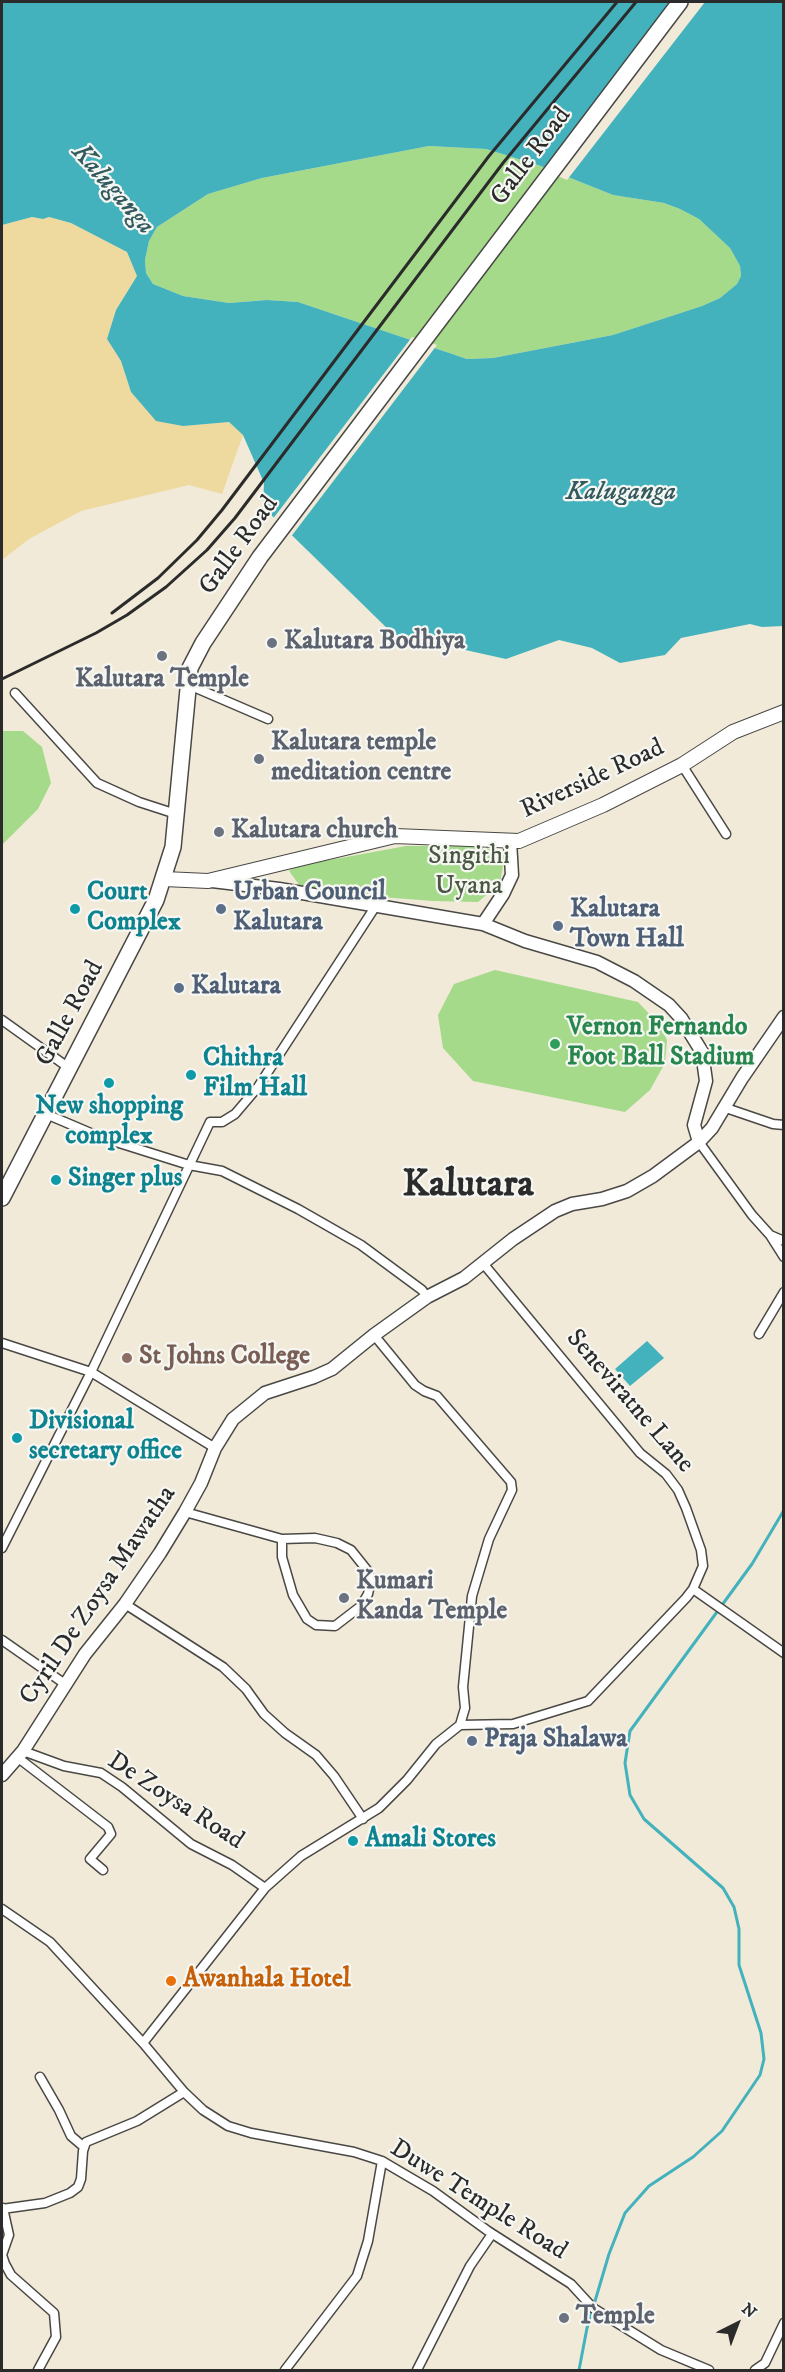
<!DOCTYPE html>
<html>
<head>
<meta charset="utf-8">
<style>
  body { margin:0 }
  #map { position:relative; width:785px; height:2372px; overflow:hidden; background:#f2ead8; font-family:"IM FELL DW Pica",serif }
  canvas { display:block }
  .frame { position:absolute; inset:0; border:3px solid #2b2b2b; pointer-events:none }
  .north { position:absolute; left:707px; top:2294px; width:60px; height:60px; -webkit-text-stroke:4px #f6f6f2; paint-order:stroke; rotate:42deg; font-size:16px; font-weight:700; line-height:24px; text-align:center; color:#2b2b2b }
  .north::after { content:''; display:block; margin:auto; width:21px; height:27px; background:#2b2b2b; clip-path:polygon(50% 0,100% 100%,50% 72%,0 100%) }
</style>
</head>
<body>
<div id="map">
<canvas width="785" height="2372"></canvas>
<div class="frame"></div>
<div class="north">N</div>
</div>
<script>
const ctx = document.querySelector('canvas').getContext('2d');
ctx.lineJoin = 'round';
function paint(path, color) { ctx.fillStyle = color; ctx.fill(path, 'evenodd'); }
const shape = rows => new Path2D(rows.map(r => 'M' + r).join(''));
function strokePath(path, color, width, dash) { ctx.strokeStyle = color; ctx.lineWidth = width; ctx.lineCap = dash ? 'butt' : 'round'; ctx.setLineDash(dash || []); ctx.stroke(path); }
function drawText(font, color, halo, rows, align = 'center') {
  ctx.font = font + ' "IM FELL DW Pica",serif'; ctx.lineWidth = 4.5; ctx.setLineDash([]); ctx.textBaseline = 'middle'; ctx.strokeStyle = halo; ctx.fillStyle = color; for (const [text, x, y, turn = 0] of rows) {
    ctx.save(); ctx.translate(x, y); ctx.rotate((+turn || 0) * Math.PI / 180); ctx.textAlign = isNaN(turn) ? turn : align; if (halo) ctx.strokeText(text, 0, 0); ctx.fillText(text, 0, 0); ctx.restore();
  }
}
paint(shape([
  [429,146,486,149,538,165,613,195,664,203,680,209,699,219,730,248,740,266,741,276,737,284,720,298,702,306,613,335,493,358,467,359,298,302,267,300,229,303,183,296,153,284,146,273,145,260,149,241,157,227,208,194,262,178],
  [2,731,23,731,42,747,51,783,38,809,2,845],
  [406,846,475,846,500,851,504,860,500,883,478,902,433,901,355,895,300,886,289,871,300,861,330,860],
  [495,970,638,1002,659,1024,667,1040,665,1063,650,1090,625,1112,473,1081,443,1048,438,1015,454,984]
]), '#a4da8a');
paint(shape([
  [32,217,43,219,49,217,71,223,127,252,137,276,116,310,107,339,121,361,131,392,156,420,183,426,229,422,243,435,222,494,189,485,81,511,29,539,2,560,2,225]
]), '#eeda9e');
paint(shape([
  [2,2,783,2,783,626,762,627,750,624,681,638,665,655,620,663,592,648,559,640,506,659,393,634,263,507,264,483,243,435,229,422,183,426,156,421,131,392,121,361,107,339,116,310,137,276,127,252,71,223,49,217,43,219,32,217,2,225],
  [429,146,486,149,538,165,613,195,664,203,680,209,699,219,730,248,740,266,741,276,737,284,720,298,702,306,613,335,493,358,467,359,298,302,267,300,229,303,183,296,153,284,146,273,145,260,149,241,157,227,208,194,262,178],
  [647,1341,664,1358,630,1386,615,1369]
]), '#43b2bd');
paint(shape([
  [675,2,705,2,567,180,544,170],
  [412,337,437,345,290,538,272,520]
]), '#f2ead8');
strokePath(shape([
  [579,2370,587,2328,609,2254,625,2213,649,2186,693,2157,722,2131,760,2075,764,2059,761,2033,739,1965,739,1929,734,1907,723,1888,644,1819,630,1795,625,1763,630,1731,752,1564,784,1510]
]), '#43b2bd', 3);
const street = shape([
  [189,685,268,719],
  [15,693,97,783,139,802,176,814],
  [682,765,726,834],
  [2,1020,69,1068],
  [726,1108,773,1124,784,1125],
  [46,1114,100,1137,189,1165,222,1171,298,1209,361,1245,422,1290,427,1297],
  [699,1142,752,1215,770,1235,784,1241],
  [770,1235,784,1257],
  [759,1334,784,1292],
  [374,1335,415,1385,424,1391,437,1396,511,1482,512,1490,489,1539,472,1596,463,1687,465,1708,460,1725],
  [2,1343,91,1372,215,1448],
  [185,1512,282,1539,282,1557,293,1595,307,1619,316,1625,335,1626,361,1606,368,1594,371,1580,367,1570,351,1550,337,1543,315,1538,282,1539],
  [2,1548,91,1372,210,1122,222,1122,235,1114,258,1087,377,904],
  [693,1589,784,1653],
  [125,1604,223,1667,246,1689,264,1714,285,1733,316,1755,334,1776,363,1819],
  [2,1640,65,1684],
  [460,1725,513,1724,588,1701,686,1598,693,1589,703,1566,701,1550,686,1508,678,1490,666,1474,640,1453,482,1262],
  [23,1751,64,1766,101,1773,122,1787,191,1844,232,1865,265,1888],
  [17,1757,108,1827,111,1834,90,1859,103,1870],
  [2,1909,50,1942,143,2043,184,2092,203,2110,228,2126,251,2133,354,2152,382,2161,433,2191,488,2231,571,2284,593,2308,661,2350,709,2370],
  [143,2043,265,1888,301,1856,379,1808,407,1780,436,1744,460,1725],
  [40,2077,59,2110,71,2136,84,2147],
  [3,2208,9,2235,2,2255,5,2264,11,2275,54,2313,56,2337,38,2370],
  [2,2209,45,2203,70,2193,78,2187,81,2179,83,2151,86,2142,137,2121,184,2092],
  [285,2370,357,2276,368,2241,382,2161],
  [417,2370,470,2266,492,2234],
  [755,2370,765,2363,784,2323]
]);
const secondary = shape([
  [212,881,279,889,483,924,503,894,512,875,510,841],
  [483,924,525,941,597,962,634,981,669,1005,681,1018,702,1052,706,1081,694,1125,699,1142],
  [2,1775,23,1751,85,1654,125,1604,160,1553,185,1512,201,1483,215,1448,233,1419,265,1393,314,1377,332,1369,374,1335,427,1297,464,1278,513,1239,555,1211,572,1204,602,1199,627,1191,653,1176,699,1142,712,1128,742,1078,784,1017]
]);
const primary = shape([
  [164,879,208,881,395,836,519,841,603,805,682,765,733,732,784,712]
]);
const highway = shape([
  [2,1198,156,900,173,847,190,668,203,643,260,557,680,2]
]);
strokePath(street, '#494845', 11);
strokePath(secondary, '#494845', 15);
strokePath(primary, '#494845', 16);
strokePath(highway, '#494845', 18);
strokePath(street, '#fff', 8);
strokePath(secondary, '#fff', 12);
strokePath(primary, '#fff', 14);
strokePath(highway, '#fff', 15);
strokePath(shape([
  [112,613,158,578,197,540,222,510,489,156,617,2],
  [2,679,96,633,127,615,166,587,207,550,235,518,503,163,636,2]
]), '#2b2b2b', 3);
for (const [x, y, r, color] of [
  [272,643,6,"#6b7280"],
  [162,656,6,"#6b7280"],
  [259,759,6,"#6b7280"],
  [219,832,6,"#6b7280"],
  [75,909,6,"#0f9aa8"],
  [221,909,6,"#5c6f8a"],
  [558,926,6,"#5c6f8a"],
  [179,988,6,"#5c6f8a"],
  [555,1044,6,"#2e9e5b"],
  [191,1075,6,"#0f9aa8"],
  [109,1083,6,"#0f9aa8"],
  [56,1180,6,"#0f9aa8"],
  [127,1358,6,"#8d6e63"],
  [17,1438,6,"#0f9aa8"],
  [344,1598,6,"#6b7280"],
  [472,1741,6,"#5c6f8a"],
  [353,1841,6,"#0f9aa8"],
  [171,1981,6,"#e8710a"],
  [564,2318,6,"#6b7280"]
]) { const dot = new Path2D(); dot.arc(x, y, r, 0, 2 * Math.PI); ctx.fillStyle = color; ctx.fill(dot); strokePath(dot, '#f6f6f2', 2); }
drawText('26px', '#2b2b2b', '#f6f6f2', [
  ["Galle Road",532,157,-53],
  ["Galle Road",240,546,-54],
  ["Riverside Road",593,780,-25],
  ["Galle Road",71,1014,-62],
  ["Seneviratne Lane",629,1402,49],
  ["Cyril De Zoysa Mawatha",99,1596,-56],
  ["De Zoysa Road",175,1802,33],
  ["Duwe Temple Road",478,2201,32]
]);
drawText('bold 26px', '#5b616d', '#f6f6f2', [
  ["Kalutara Bodhiya",284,643],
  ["Kalutara Temple",162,681,"center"],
  ["Kalutara temple",271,744],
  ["meditation centre",271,774],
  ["Kalutara church",231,832],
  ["Kumari",356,1583],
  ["Kanda Temple",356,1613],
  ["Temple",576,2318]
], 'left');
drawText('26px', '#495743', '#f6f6f2', [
  ["Singithi",469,858],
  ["Uyana",469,888]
]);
drawText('bold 26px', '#0d838f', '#f6f6f2', [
  ["Court",87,894],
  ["Complex",87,924],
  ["Chithra",203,1060],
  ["Film Hall",203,1090],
  ["New shopping",109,1108,"center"],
  ["complex",109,1138,"center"],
  ["Singer plus",68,1180],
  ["Divisional",29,1423],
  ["secretary office",29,1453],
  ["Amali Stores",365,1841]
], 'left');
drawText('bold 26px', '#4e5e75', '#f6f6f2', [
  ["Urban Council",233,894],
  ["Kalutara",233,924],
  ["Kalutara",570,911],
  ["Town Hall",570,941],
  ["Kalutara",191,988],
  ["Praja Shalawa",484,1741]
], 'left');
drawText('bold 26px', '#27864d', '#f6f6f2', [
  ["Vernon Fernando",567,1029],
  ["Foot Ball Stadium",567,1059]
], 'left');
drawText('bold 26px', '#785e54', '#f6f6f2', [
  ["St Johns College",139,1358]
], 'left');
drawText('bold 26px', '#c56008', '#f6f6f2', [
  ["Awanhala Hotel",183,1981]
], 'left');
drawText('italic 27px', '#335a5e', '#f6f6f2', [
  ["Kaluganga",112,190,49],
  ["Kaluganga",621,493]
]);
drawText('bold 38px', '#2b2b2b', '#f6f6f2', [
  ["Kalutara",468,1187]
]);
</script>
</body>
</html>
